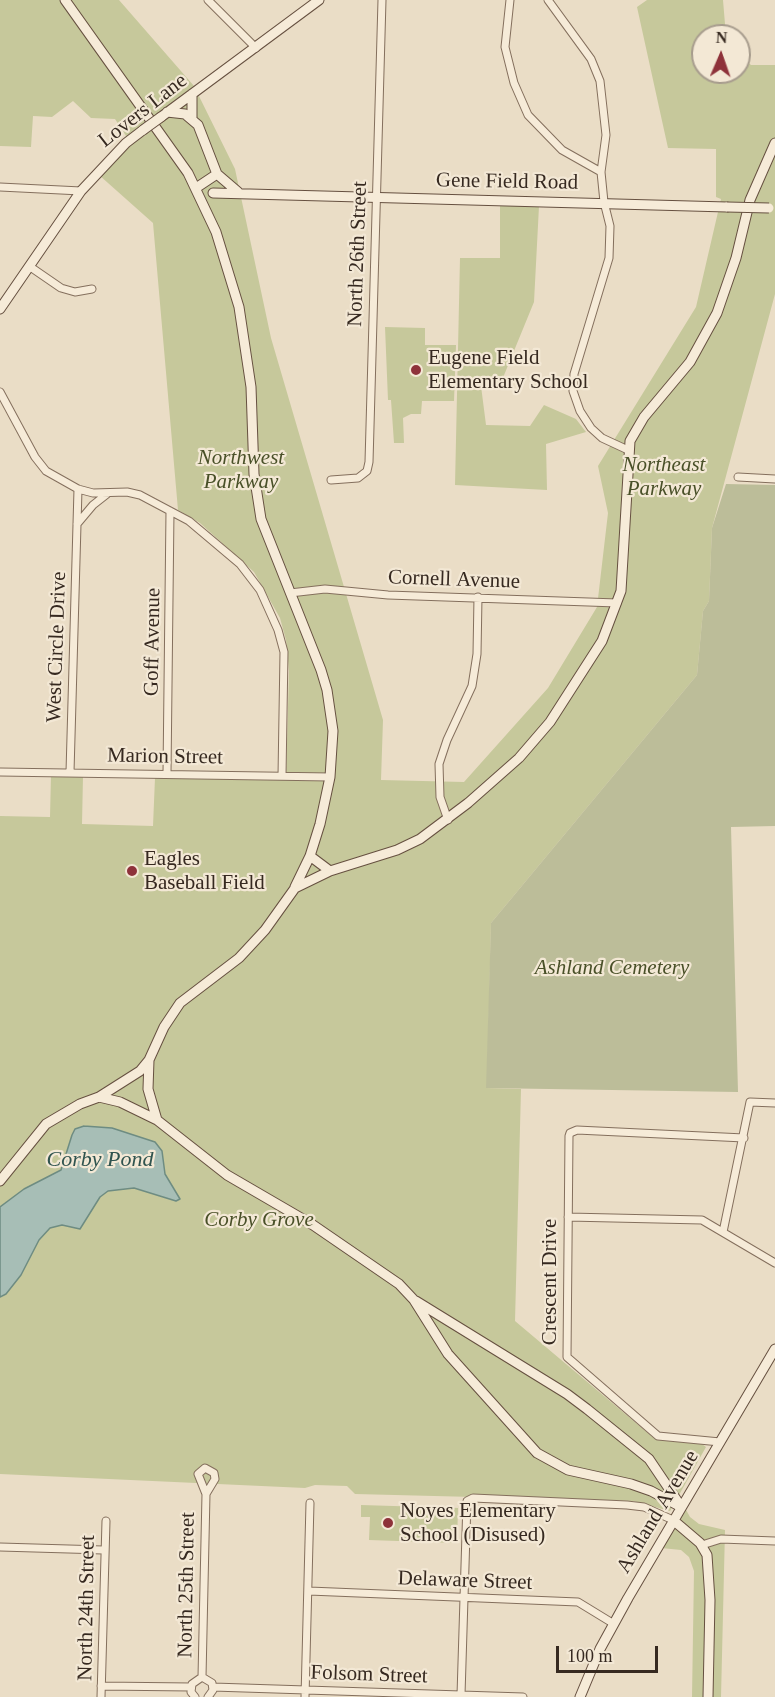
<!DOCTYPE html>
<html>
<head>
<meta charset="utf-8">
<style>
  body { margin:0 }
  #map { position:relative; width:775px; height:1697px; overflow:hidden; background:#eaddc6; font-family:Georgia,serif }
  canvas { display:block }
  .north { position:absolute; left:691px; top:24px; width:60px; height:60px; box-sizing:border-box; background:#f3e8d5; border:2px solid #a79c8d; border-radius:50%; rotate:2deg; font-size:16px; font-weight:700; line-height:24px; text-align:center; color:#362920 }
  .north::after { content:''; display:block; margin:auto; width:21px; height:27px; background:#8e323a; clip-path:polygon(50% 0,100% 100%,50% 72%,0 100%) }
  .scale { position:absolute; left:556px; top:1646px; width:102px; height:27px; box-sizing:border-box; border:3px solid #362920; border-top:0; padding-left:8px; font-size:18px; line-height:21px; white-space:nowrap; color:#362920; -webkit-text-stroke:4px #f3e8d5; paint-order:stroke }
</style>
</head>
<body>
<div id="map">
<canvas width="775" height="1697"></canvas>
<div class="north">N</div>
<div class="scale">100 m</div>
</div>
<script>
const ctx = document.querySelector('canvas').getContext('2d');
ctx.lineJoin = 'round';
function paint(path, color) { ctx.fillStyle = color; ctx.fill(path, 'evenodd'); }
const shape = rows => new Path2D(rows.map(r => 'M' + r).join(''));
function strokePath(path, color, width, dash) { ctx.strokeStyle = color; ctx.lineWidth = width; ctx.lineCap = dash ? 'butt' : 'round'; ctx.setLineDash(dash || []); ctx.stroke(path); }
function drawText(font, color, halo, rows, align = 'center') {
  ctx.font = font + ' Georgia,serif'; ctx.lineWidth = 4.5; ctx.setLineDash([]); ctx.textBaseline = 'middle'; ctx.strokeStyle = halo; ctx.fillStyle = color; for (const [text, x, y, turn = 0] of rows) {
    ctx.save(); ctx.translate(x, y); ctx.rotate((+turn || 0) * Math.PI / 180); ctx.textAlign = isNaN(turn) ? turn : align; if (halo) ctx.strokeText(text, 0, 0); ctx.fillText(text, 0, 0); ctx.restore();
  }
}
paint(shape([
  [0,0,119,0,194,86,235,169,271,338,383,720,381,780,464,782,548,688,597,607,608,513,598,466,696,307,721,199,716,197,716,149,668,148,637,7,647,0,723,0,726,36,703,36,703,72,739,72,739,54,751,65,775,65,775,294,712,528,709,601,703,611,697,675,491,923,487,1088,521,1089,515,1321,655,1439,702,1444,706,1447,670,1511,633,1501,355,1494,347,1486,315,1485,305,1488,0,1474,0,816,50,817,51,775,83,776,82,824,153,826,155,778,286,779,289,671,286,640,280,618,254,572,200,523,178,510,153,223,99,175,130,142,115,119,91,118,73,101,52,117,33,116,31,147,0,146],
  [500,204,539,206,534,302,500,385,481,386,486,425,530,426,544,405,576,419,586,432,546,444,547,490,455,485,460,258,500,258],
  [385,327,425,328,425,345,456,345,454,401,422,401,421,414,411,414,403,418,404,443,394,443,391,400,388,400],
  [361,1505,458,1508,457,1543,369,1540,370,1517,361,1517],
  [685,1508,690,1517,699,1524,725,1530,721,1697,692,1697,694,1571,689,1557,681,1550,661,1548]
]), '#c6c89b');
paint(shape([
  [726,484,775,485,775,826,731,827,738,1092,486,1088,491,923,697,675,703,611,709,601,712,528]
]), '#bcbd99');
const water = shape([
  [84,1126,112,1128,155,1142,162,1151,165,1174,180,1199,176,1201,134,1188,108,1191,100,1197,80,1229,62,1225,50,1228,39,1240,21,1275,6,1294,0,1297,0,1207,24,1189,61,1170,72,1135,75,1129,84,1126]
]);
paint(water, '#a7beb6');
strokePath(water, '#6e8c82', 1.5);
const street = shape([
  [208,0,256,48],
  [510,0,505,47,514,83,528,115,562,150,601,172],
  [548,0,591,59,600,81,606,135,601,172,604,202,610,226,609,258,574,374,573,391,580,411,591,428,602,438,628,450],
  [0,187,81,191],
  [29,266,61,288,75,292,92,289],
  [0,392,35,457,46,471,78,489,93,493,127,492,140,495,189,521,240,564,260,590,278,630,284,652,282,776],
  [738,477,775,479],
  [331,480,358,478,367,471,369,462,382,0],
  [77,524,93,505,107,494],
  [290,593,325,589,388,595,617,603],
  [0,772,330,777],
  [70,772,78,489],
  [167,773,170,511],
  [448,820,440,797,439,764,447,740,472,686,477,654,478,597],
  [568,1217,702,1220,775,1263],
  [723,1232,750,1102,775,1103],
  [720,1442,658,1436,567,1357,569,1136,570,1133,577,1130,744,1138],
  [702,1545,721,1539,775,1541],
  [0,1547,103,1550],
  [309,1591,578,1602,614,1624],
  [202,1677,206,1494,198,1474,205,1468,214,1473,215,1479,206,1494],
  [101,1686,191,1687],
  [213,1687,523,1697],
  [461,1695,467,1501,473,1498,627,1505,644,1507,673,1520],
  [101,1697,106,1521],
  [195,1697,191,1692,192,1684,202,1677,212,1683,213,1690,208,1697],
  [305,1697,310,1503]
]);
const secondary = shape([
  [65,0,188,173,216,232,239,307,251,387,254,474,261,519,321,670,327,690,333,731,330,777,320,824,310,856,295,887],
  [167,112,185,114,198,125,217,174,238,192],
  [161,117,319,0],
  [192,118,192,94],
  [196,188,217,174],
  [213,193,727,207],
  [0,309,81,191,126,143,143,130],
  [310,856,330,871],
  [149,1060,148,1089,157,1120],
  [99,1097,120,1102,157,1120,227,1175,313,1225,399,1284,414,1300,448,1354,537,1453,568,1470,631,1484,651,1491,681,1507],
  [0,1181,46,1124,80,1104,99,1097,140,1071,149,1060,164,1027,180,1003,239,958,265,930,295,888,330,871,397,850,420,839,468,803,519,758,550,722,602,641,621,591,630,441,644,417,690,362,717,313,736,258,750,200,775,143],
  [416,1301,567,1394,587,1409,649,1459,680,1505],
  [673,1520,700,1543,707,1555,710,1600,708,1697],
  [580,1697,600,1649,628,1598,775,1349]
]);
strokePath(street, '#846f5d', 9);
strokePath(secondary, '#665040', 11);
strokePath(street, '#f6ebd8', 7);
strokePath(secondary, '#f6ebd8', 9);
const secondaryBridge = shape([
  [143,130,161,117],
  [727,207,769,208]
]);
strokePath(secondaryBridge, '#665040', 11, []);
strokePath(secondaryBridge, '#f6ebd8', 9);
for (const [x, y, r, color] of [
  [416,370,6,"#8e323a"],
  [132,871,6,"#8e323a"],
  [388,1523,6,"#8e323a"]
]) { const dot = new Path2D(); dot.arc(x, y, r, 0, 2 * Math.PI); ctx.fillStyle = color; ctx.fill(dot); strokePath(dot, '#f3e8d5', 2); }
drawText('21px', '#362920', '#f3e8d5', [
  ["Lovers Lane",143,111,-38],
  ["Gene Field Road",507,182,1],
  ["North 26th Street",358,254,-88],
  ["Cornell Avenue",454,580,2],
  ["Goff Avenue",153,642,-89],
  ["West Circle Drive",57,647,-88],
  ["Marion Street",165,757,1],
  ["Crescent Drive",550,1282,-90],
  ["Ashland Avenue",658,1512,-59],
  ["Delaware Street",465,1581,2],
  ["North 25th Street",187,1585,-89],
  ["North 24th Street",87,1608,-89],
  ["Folsom Street",369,1675,2]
]);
drawText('21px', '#362920', '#f3e8d5', [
  ["Eugene Field",428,358],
  ["Elementary School",428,382],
  ["Eagles",144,859],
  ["Baseball Field",144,883],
  ["Noyes Elementary",400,1511],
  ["School (Disused)",400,1535]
], 'left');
drawText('italic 21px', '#495028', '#f3e8d5', [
  ["Northwest",241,458],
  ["Parkway",241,482],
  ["Northeast",664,465],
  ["Parkway",664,489],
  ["Ashland Cemetery",612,968],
  ["Corby Grove",259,1220]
]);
drawText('italic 22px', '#30544f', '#f3e8d5', [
  ["Corby Pond",100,1160]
]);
</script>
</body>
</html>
